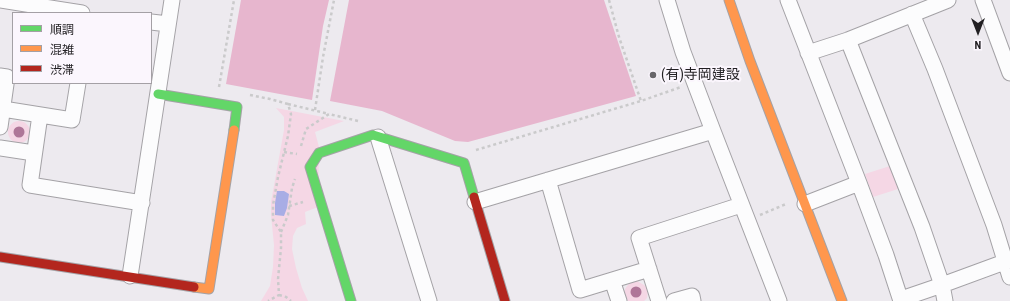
<!DOCTYPE html>
<html>
<head>
<meta charset="utf-8">
<style>
  body { margin:0 }
  #map { position:relative; width:1010px; height:301px; overflow:hidden; background:#edeaef; font-family:"Roboto Condensed","Noto Sans JP",sans-serif }
  canvas { display:block }
  .legend { position:absolute; left:12px; top:12px; width:140px; height:72px; box-sizing:border-box; background:#fbf6fd; border:1px solid #a4a0a5; margin:0; padding:5px 7px; list-style:none; font-size:12px; color:#211f22 }
  .legend li { display:flex; align-items:center; gap:8px; height:20px }
  .legend b { width:20px; border:1px solid #a4a0a5 }
  .north { position:absolute; left:958px; top:12px; width:40px; height:40px; -webkit-text-stroke:3px #fbf6fd; paint-order:stroke; rotate:180deg; font-size:11px; font-weight:700; line-height:16px; text-align:center; color:#211f22 }
  .north::after { content:''; display:block; margin:auto; width:14px; height:18px; background:#211f22; clip-path:polygon(50% 0,100% 100%,50% 72%,0 100%) }
</style>
</head>
<body>
<div id="map">
<canvas width="1010" height="301"></canvas>
<ul class="legend">
<li><b style="height:5px;background:#63d668"></b>順調</li>
<li><b style="height:5px;background:#ff974d"></b>混雑</li>
<li><b style="height:5px;background:#b3261e"></b>渋滞</li>
</ul>
<div class="north">N</div>
</div>
<script>
const ctx = document.querySelector('canvas').getContext('2d');
ctx.lineJoin = 'round';
function paint(path, color) { ctx.fillStyle = color; ctx.fill(path, 'evenodd'); }
const shape = rows => new Path2D(rows.map(r => 'M' + r).join(''));
function strokePath(path, color, width, dash) { ctx.strokeStyle = color; ctx.lineWidth = width; ctx.lineCap = dash ? 'butt' : 'round'; ctx.setLineDash(dash || []); ctx.stroke(path); }
function drawText(font, color, halo, rows, align = 'center') {
  ctx.font = font + ' "Roboto Condensed","Noto Sans JP",sans-serif'; ctx.lineWidth = 4; ctx.setLineDash([]); ctx.textBaseline = 'middle'; ctx.strokeStyle = halo; ctx.fillStyle = color; for (const [text, x, y, turn = 0] of rows) {
    ctx.save(); ctx.translate(x, y); ctx.rotate((+turn || 0) * Math.PI / 180); ctx.textAlign = isNaN(turn) ? turn : align; if (halo) ctx.strokeText(text, 0, 0); ctx.fillText(text, 0, 0); ctx.restore();
  }
}
paint(shape([
  [276,108,344,121,315,132,319,147,318,207,305,212,306,224,297,228,293,236,292,249,296,268,302,288,308,301,261,301,270,286,273,267,274,245,271,215,271,202,284,130,284,117],
  '8 132a11 11 0 1 1 22 0a11 11 0 1 1-22 0Z',
  [890,166,898,189,873,197,865,174],
  [637,281,644,285,647,288,648,291,647,298,644,301,628,301,625,297,624,293,625,289,627,286,630,283]
]), '#f5d7e5');
paint(shape([
  [241,0,329,0,323,26,312,100,226,84],
  [349,0,604,0,636,96,468,142,455,141,382,111,330,101]
]), '#e7b6ce');
paint(shape([
  [277,191,284,191,289,194,287,208,284,216,275,215,275,203]
]), '#a8ade5');
const street = shape([
  [0,0,82,13],
  [667,0,683,52,713,131,779,301],
  [788,0,859,183,886,255,901,301],
  [983,0,1010,73],
  [912,14,935,69,994,225,1010,277],
  [151,22,168,24],
  [848,40,922,227,942,285,945,301],
  [808,53,848,40,948,0],
  [0,76,7,77,0,127],
  [3,109,72,120,78,83],
  [40,115,30,185,142,203],
  [378,137,429,301],
  [0,148,34,153],
  [548,180,580,290,649,269],
  [475,202,713,131],
  [805,204,859,183],
  [130,276,172,0],
  [612,280,619,301],
  [901,299,942,285,1010,260],
  [659,301,639,238,741,205],
  [674,301,692,296,693,301]
]);
const fast = shape([
  [158,94,237,107,234,130],
  [351,301,310,167,319,153,373,135,464,163,474,197]
]);
const slow = shape([
  [729,0,750,61,842,301],
  [194,287,209,289,234,130]
]);
const jam = shape([
  [474,197,505,301],
  [0,257,194,287]
]);
strokePath(street, '#a4a2a6', 17);
strokePath(fast, '#a4a2a6', 11);
strokePath(slow, '#a4a2a6', 11);
strokePath(jam, '#a4a2a6', 11);
strokePath(shape([
  [609,0,619,37,641,101],
  [708,77,734,68],
  [219,87,234,0],
  [250,95,270,99,288,104,291,114,288,136,278,177,273,205,273,220,281,232,281,248,278,279,279,295,268,301],
  [288,104,329,114],
  [315,110,323,57,334,0],
  [301,146,306,129,329,114,358,121],
  [476,150,641,101,681,87],
  [284,152,297,154],
  [289,206,303,202],
  [760,215,786,204],
  [281,232,288,215,292,188,295,179],
  [279,295,286,297,291,301]
]), '#cacacb', 2.5, [3, 3]);
strokePath(street, '#fcfcfd', 15);
strokePath(fast, '#63d668', 9);
strokePath(slow, '#ff974d', 9);
strokePath(jam, '#b3261e', 9);
ctx.fillStyle = '#af7698';
for (const [x, y] of [
  [19,132],
  [636,292]
]) { ctx.beginPath(); ctx.arc(x, y, 5.5, 0, 2 * Math.PI); ctx.fill(); }
for (const [x, y, r, color] of [
  [653,75,4,"#68666a"]
]) { const dot = new Path2D(); dot.arc(x, y, r, 0, 2 * Math.PI); ctx.fillStyle = color; ctx.fill(dot); strokePath(dot, '#fbf6fd', 1.5); }
drawText('14px', '#211f22', '#fbf6fd', [
  ["(有)寺岡建設",661,75]
], 'left');
</script>
</body>
</html>
